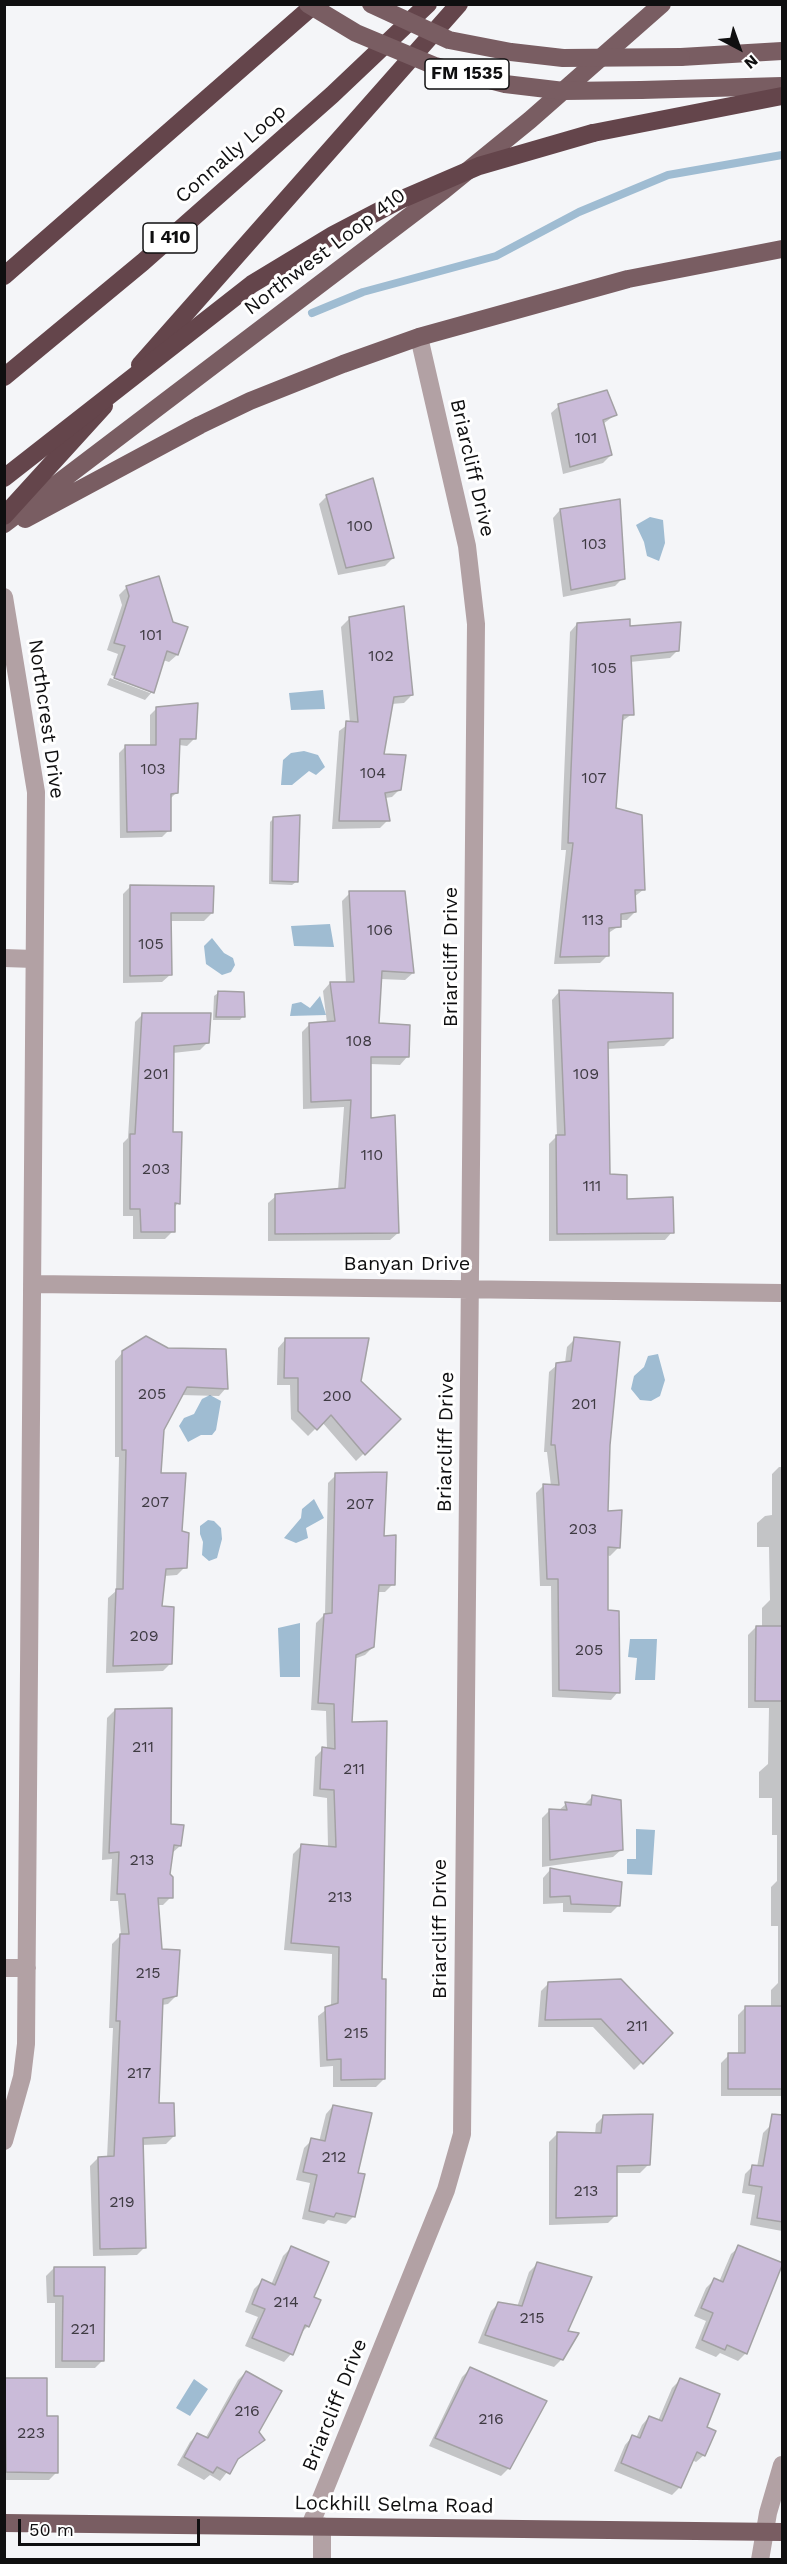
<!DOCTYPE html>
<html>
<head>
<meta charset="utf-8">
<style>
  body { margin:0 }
  #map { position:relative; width:787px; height:2564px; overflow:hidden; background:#f4f5f8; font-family:"Work Sans",sans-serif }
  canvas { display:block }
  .frame { position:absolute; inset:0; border:6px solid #0f0f10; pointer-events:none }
  .north { position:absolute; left:709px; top:18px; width:60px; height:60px; -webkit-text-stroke:4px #fff; paint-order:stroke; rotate:139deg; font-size:16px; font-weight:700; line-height:24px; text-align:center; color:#0f0f10 }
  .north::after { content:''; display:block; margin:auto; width:21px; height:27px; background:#0f0f10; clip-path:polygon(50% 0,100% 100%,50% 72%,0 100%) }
  .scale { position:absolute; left:18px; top:2519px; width:182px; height:27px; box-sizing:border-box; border:3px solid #0f0f10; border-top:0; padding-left:8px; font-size:18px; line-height:21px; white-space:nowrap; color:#0f0f10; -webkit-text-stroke:4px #fff; paint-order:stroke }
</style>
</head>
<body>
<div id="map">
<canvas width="787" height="2564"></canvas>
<div class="frame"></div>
<div class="north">N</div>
<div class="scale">50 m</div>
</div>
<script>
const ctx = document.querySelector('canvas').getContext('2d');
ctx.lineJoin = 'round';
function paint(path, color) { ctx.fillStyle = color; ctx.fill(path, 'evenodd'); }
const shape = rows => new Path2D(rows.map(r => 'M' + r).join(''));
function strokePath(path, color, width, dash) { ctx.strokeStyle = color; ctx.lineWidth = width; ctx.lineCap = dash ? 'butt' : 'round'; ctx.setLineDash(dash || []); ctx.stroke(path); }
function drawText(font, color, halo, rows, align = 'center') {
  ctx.font = font + ' "Work Sans",sans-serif'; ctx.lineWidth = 6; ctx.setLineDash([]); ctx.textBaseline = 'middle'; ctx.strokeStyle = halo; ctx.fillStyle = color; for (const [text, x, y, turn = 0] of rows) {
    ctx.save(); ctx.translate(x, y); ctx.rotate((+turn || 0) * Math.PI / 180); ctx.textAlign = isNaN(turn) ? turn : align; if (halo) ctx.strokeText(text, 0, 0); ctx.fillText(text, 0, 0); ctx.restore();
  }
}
paint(shape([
  [650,517,663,520,665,543,659,561,647,556,644,542,636,525],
  [323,690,325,709,291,710,289,693],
  [304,751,318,755,325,767,316,775,309,771,292,785,281,785,283,760,291,753],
  [330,924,334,947,294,946,291,926],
  [212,938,224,953,233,958,235,965,231,972,222,975,206,964,204,946],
  [320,996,326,1015,290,1016,292,1004,301,1002,310,1008],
  [658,1354,665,1380,660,1396,651,1401,640,1400,631,1389,634,1376,644,1367,648,1356],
  [210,1395,221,1401,216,1430,212,1435,201,1435,188,1442,179,1426,184,1418,194,1414,202,1399],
  [314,1499,324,1518,306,1528,308,1538,296,1543,284,1538,301,1518,302,1509],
  [208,1520,214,1521,221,1528,222,1539,217,1558,209,1561,202,1555,203,1542,200,1534,200,1526],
  [300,1623,300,1677,280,1677,278,1628],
  [630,1639,657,1639,655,1680,635,1680,637,1658,628,1657],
  [636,1829,655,1830,652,1875,627,1874,627,1859,636,1859],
  [194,2379,208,2389,190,2416,176,2408]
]), '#9fbcd2');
paint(shape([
  [559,406,615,415,603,424,611,455,603,463,563,474,551,413],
  [327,496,393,558,385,566,338,575,319,504],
  [560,510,623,578,615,586,563,597,553,518],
  [127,587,172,623,186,628,177,655,169,662,163,660,152,692,145,700,107,685,110,678,150,693,150,690,111,675,118,654,107,650,122,605,119,595],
  [349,619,412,695,404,703,391,704,383,755,400,789,392,797,385,798,388,820,380,828,332,829,339,731,350,723,341,627],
  [577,624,629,627,678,650,670,658,630,662,632,714,621,722,615,809,643,890,634,897,635,912,627,920,619,920,619,926,607,934,608,955,600,963,554,964,566,850,561,850,570,632],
  [157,708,194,739,187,746,179,745,177,792,170,799,169,830,162,837,120,838,119,753,126,746,150,747,150,715],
  [273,819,296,882,292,885,269,884,270,822],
  [131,886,212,913,204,921,170,921,170,975,162,982,123,983,123,894],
  [350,893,413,973,405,980,380,979,378,1025,407,1057,400,1065,370,1064,369,1120,398,1233,390,1240,268,1241,268,1203,276,1196,338,1190,344,1107,303,1109,302,1032,310,1024,327,1023,323,991,330,983,346,984,342,901],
  [559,992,672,1038,664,1046,607,1049,609,1176,625,1201,672,1232,665,1240,549,1241,549,1144,557,1136,552,1000],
  [218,993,243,1016,240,1020,213,1020,214,996],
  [143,1014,208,1042,200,1050,173,1053,171,1134,178,1203,174,1208,173,1231,165,1239,133,1239,133,1216,123,1216,123,1143,128,1138,135,1022],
  [575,1339,609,1445,606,1512,618,1548,610,1556,606,1555,606,1612,618,1692,611,1700,552,1697,551,1586,540,1586,536,1493,544,1485,551,1486,547,1452,544,1452,549,1372,557,1365,565,1363,567,1347],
  [285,1340,360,1381,399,1419,356,1461,322,1422,308,1436,291,1419,290,1385,277,1385,278,1348],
  [123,1352,226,1388,219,1396,181,1395,162,1430,160,1474,181,1532,185,1567,177,1575,164,1576,160,1608,171,1663,163,1671,106,1673,108,1598,116,1591,119,1457,115,1457,115,1361],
  [779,1467,782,1467,782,2096,721,2096,721,2063,729,2055,738,2055,738,2015,746,2007,771,2007,771,1990,778,1983,778,1926,771,1926,771,1887,777,1881,777,1835,772,1835,772,1798,759,1798,759,1772,768,1764,769,1708,748,1708,748,1635,756,1627,762,1628,762,1608,770,1600,769,1547,757,1547,757,1523,765,1516,772,1515,772,1474],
  [336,1475,382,1537,393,1584,385,1592,377,1592,373,1647,365,1655,354,1659,350,1723,384,2079,376,2087,333,2087,333,2066,320,2067,318,2016,331,2006,332,1954,284,1950,293,1854,301,1846,328,1848,327,1798,313,1796,315,1757,323,1749,327,1750,326,1711,311,1710,316,1623,325,1614,328,1483],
  [115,1710,180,1846,171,1854,168,1875,171,1897,163,1905,157,1905,160,1950,176,1996,168,2004,162,2005,158,2104,174,2136,166,2144,142,2145,145,2247,137,2255,93,2256,90,2166,98,2158,107,2158,113,2028,109,2028,112,1944,121,1935,118,1901,110,1901,112,1859,102,1860,107,1718],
  [592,1797,621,1850,613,1857,542,1867,542,1818,550,1810,558,1811,566,1804,584,1805],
  [550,1870,619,1905,611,1913,563,1912,563,1903,543,1904,543,1878],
  [549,1983,671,2033,634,2070,593,2027,538,2027,541,1991],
  [333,2106,356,2174,354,2216,346,2224,328,2220,324,2224,302,2219,310,2183,296,2180,304,2148,312,2140,319,2142,326,2114],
  [604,2116,648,2165,640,2173,615,2173,616,2215,608,2223,549,2225,549,2142,557,2134,595,2134,596,2124],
  [771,2125,782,2127,782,2231,750,2225,755,2195,742,2193,745,2174,753,2166,757,2167,763,2133],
  [739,2247,782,2265,746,2353,738,2361,720,2353,716,2357,695,2348,706,2321,694,2316,706,2288,714,2280,719,2282,731,2254],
  [291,2248,312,2298,308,2326,300,2334,291,2354,284,2362,245,2346,258,2317,245,2312,254,2289,262,2281,271,2285,283,2256],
  [537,2264,565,2332,562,2359,554,2367,478,2343,491,2311,499,2303,517,2307,529,2272],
  [54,2268,103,2360,95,2368,55,2368,55,2303,47,2303,46,2276],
  [470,2369,509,2468,501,2476,429,2446,462,2377],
  [246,2372,258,2432,263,2440,235,2462,220,2481,210,2475,204,2480,177,2465,190,2442,198,2434,205,2439,238,2380],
  [6,2380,46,2417,57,2472,49,2480,4,2480],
  [680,2380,705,2428,704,2455,696,2462,692,2460,680,2487,672,2495,614,2471,625,2445,632,2437,636,2438,642,2425,649,2417,658,2421,672,2388]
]), '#0003');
strokePath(shape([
  [312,313,363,292,496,256,579,212,668,175,782,155]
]), '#9fbcd2', 8);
const building = shape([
  [607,390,617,415,603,420,612,455,570,467,558,404,607,390],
  [373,478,394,558,346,568,326,495,373,478],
  [620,499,625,579,571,590,560,509,620,499],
  [159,576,173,622,188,627,178,655,167,651,154,693,114,678,125,646,114,643,129,596,126,586,159,576],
  [404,606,413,695,394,697,384,754,406,755,401,790,385,793,390,821,339,821,346,721,358,722,349,617,404,606],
  [630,619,630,626,681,622,679,651,631,656,634,715,623,715,616,808,642,815,645,890,635,890,636,912,621,914,621,927,609,928,609,956,560,957,573,843,568,843,577,623,630,619],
  [198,703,196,739,180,739,178,793,171,794,171,831,127,832,125,745,156,745,156,707,198,703],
  [300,815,298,882,272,881,273,817,300,815],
  [130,885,214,886,213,913,171,913,172,975,130,976,130,885],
  [349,891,405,891,414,973,382,971,379,1023,410,1025,409,1057,371,1057,371,1118,395,1115,399,1233,275,1234,275,1194,345,1188,351,1100,311,1102,309,1023,335,1021,330,982,354,982,349,891],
  [559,990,673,993,673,1038,608,1042,610,1174,627,1175,627,1199,673,1197,674,1233,557,1234,556,1135,565,1135,559,990],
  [218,991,244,992,245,1017,216,1017,218,991],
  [142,1013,211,1013,209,1043,174,1046,173,1132,182,1132,180,1204,175,1203,175,1232,141,1232,140,1209,130,1209,130,1134,135,1134,142,1013],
  [146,1336,168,1348,226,1349,228,1389,187,1387,164,1430,161,1473,186,1473,182,1531,189,1533,187,1568,166,1569,162,1606,174,1607,172,1664,113,1666,116,1589,123,1589,126,1450,122,1450,122,1351,146,1336],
  [574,1337,620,1342,610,1445,608,1511,622,1510,620,1548,608,1547,608,1610,619,1611,620,1693,559,1690,558,1579,547,1579,543,1484,559,1485,555,1445,551,1445,556,1363,571,1361,574,1337],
  [285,1338,369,1338,361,1381,401,1419,365,1455,331,1415,317,1430,298,1411,298,1378,284,1378,285,1338],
  [387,1472,384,1536,396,1535,395,1585,379,1585,374,1647,356,1655,352,1722,387,1721,382,1979,386,1979,385,2079,341,2080,341,2059,327,2060,325,2007,338,2003,339,1947,291,1943,301,1844,336,1847,334,1790,320,1789,322,1747,335,1749,334,1704,318,1703,324,1614,332,1613,335,1473,387,1472],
  [756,1626,783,1626,783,1701,755,1701,756,1626],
  [172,1708,171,1824,184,1825,181,1846,174,1845,170,1874,173,1877,173,1898,158,1898,162,1949,180,1950,177,1996,163,1999,159,2103,174,2103,175,2136,143,2138,146,2248,100,2249,98,2157,114,2156,120,2021,116,2021,120,1934,129,1934,125,1894,117,1894,119,1852,109,1853,115,1709,172,1708],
  [592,1795,621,1800,623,1850,550,1860,549,1809,567,1810,565,1802,591,1805,592,1795],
  [550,1868,622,1882,620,1906,571,1904,570,1896,550,1897,550,1868],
  [621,1979,673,2033,643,2064,601,2019,545,2020,548,1982,621,1979],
  [745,2006,783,2006,783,2089,728,2089,728,2053,745,2053,745,2006],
  [333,2105,372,2113,358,2173,365,2174,355,2217,336,2213,334,2217,309,2211,317,2175,303,2172,311,2138,325,2141,333,2105],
  [653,2114,650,2165,617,2166,617,2216,556,2218,557,2132,601,2133,603,2115,653,2114],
  [772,2114,783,2115,783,2222,757,2218,762,2187,749,2185,752,2165,763,2166,772,2114],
  [738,2245,783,2263,747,2354,727,2345,725,2350,702,2340,713,2313,701,2308,714,2278,723,2282,738,2245],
  [291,2246,329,2262,314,2297,321,2300,309,2327,305,2325,293,2355,252,2338,265,2309,252,2304,262,2279,275,2285,291,2246],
  [537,2262,592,2277,568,2331,579,2333,563,2360,485,2335,498,2302,522,2306,537,2262],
  [54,2267,105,2267,104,2361,62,2361,63,2296,54,2296,54,2267],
  [470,2367,547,2401,510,2469,435,2438,470,2367],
  [246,2371,282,2391,259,2432,265,2440,238,2459,230,2474,217,2467,213,2473,184,2457,197,2433,208,2438,246,2371],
  [5,2378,47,2378,47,2416,58,2416,58,2473,6,2472,5,2378],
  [680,2378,720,2394,707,2427,716,2431,705,2456,697,2452,681,2488,621,2463,632,2435,640,2438,649,2416,662,2421,680,2378]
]);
paint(building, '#cabbd9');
strokePath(building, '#a3a1a4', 1.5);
strokePath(shape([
  [4,597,36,792,26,2044,22,2077,4,2141],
  [4,958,34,959],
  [32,1284,782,1293],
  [4,1968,27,1968],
  [310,2526,446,2190,462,2134,476,624,467,546,419,337],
  [322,2560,322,2526],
  [760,2560,768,2513,782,2465]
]), '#b2a1a4', 18);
strokePath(shape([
  [681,57,782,51],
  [641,90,782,86],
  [25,519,200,425,250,401,343,364,419,337,628,279,782,249],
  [4,524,444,190,530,120,662,4],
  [4,2523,782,2532]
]), '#795d62', 18);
strokePath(shape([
  [593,133,782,96],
  [4,276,315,4],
  [140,365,459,4],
  [4,377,143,262,332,95,428,4],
  [4,516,104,406]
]), '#64454b', 18);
strokePath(shape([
  [308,4,356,33,435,66,505,84,564,91,641,90],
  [371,4,449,40,511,52,563,58,681,57]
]), '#795d62', 18);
strokePath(shape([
  [4,478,252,284,333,235,400,200,479,166,593,133]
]), '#64454b', 18);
drawText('16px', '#3e3a42', null, [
  ["101",586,438],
  ["100",360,526],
  ["103",594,544],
  ["101",151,635],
  ["102",381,656],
  ["105",604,668],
  ["103",153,769],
  ["104",373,773],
  ["107",594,778],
  ["113",593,920],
  ["106",380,930],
  ["105",151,944],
  ["108",359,1041],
  ["201",156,1074],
  ["109",586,1074],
  ["110",372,1155],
  ["203",156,1169],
  ["111",592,1186],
  ["205",152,1394],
  ["200",337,1396],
  ["201",584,1404],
  ["207",155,1502],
  ["207",360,1504],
  ["203",583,1529],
  ["209",144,1636],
  ["205",589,1650],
  ["211",143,1747],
  ["211",354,1769],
  ["213",142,1860],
  ["213",340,1897],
  ["215",148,1973],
  ["211",637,2026],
  ["215",356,2033],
  ["217",139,2073],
  ["212",334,2157],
  ["213",586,2191],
  ["219",122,2202],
  ["214",286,2302],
  ["215",532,2318],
  ["221",83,2329],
  ["216",247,2411],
  ["216",491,2419],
  ["223",31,2433]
]);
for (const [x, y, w] of [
  [467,74,84],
  [170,238,54]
]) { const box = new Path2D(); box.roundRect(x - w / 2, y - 15, w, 30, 4.5); ctx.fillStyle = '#fff'; ctx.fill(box); strokePath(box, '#0f0f10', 1.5); }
drawText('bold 18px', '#0f0f10', null, [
  ["FM 1535",467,74],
  ["I 410",170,238]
]);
drawText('20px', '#0f0f10', '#fff', [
  ["Connally Loop",231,154,-41],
  ["Northwest Loop 410",325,252,-37],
  ["Briarcliff Drive",472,468,77],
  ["Northcrest Drive",46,719,82],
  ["Briarcliff Drive",451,957,-90],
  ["Banyan Drive",407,1264],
  ["Briarcliff Drive",446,1442,-89],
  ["Briarcliff Drive",440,1929,-90],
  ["Briarcliff Drive",335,2405,-68],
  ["Lockhill Selma Road",394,2505,1]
]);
</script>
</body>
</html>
